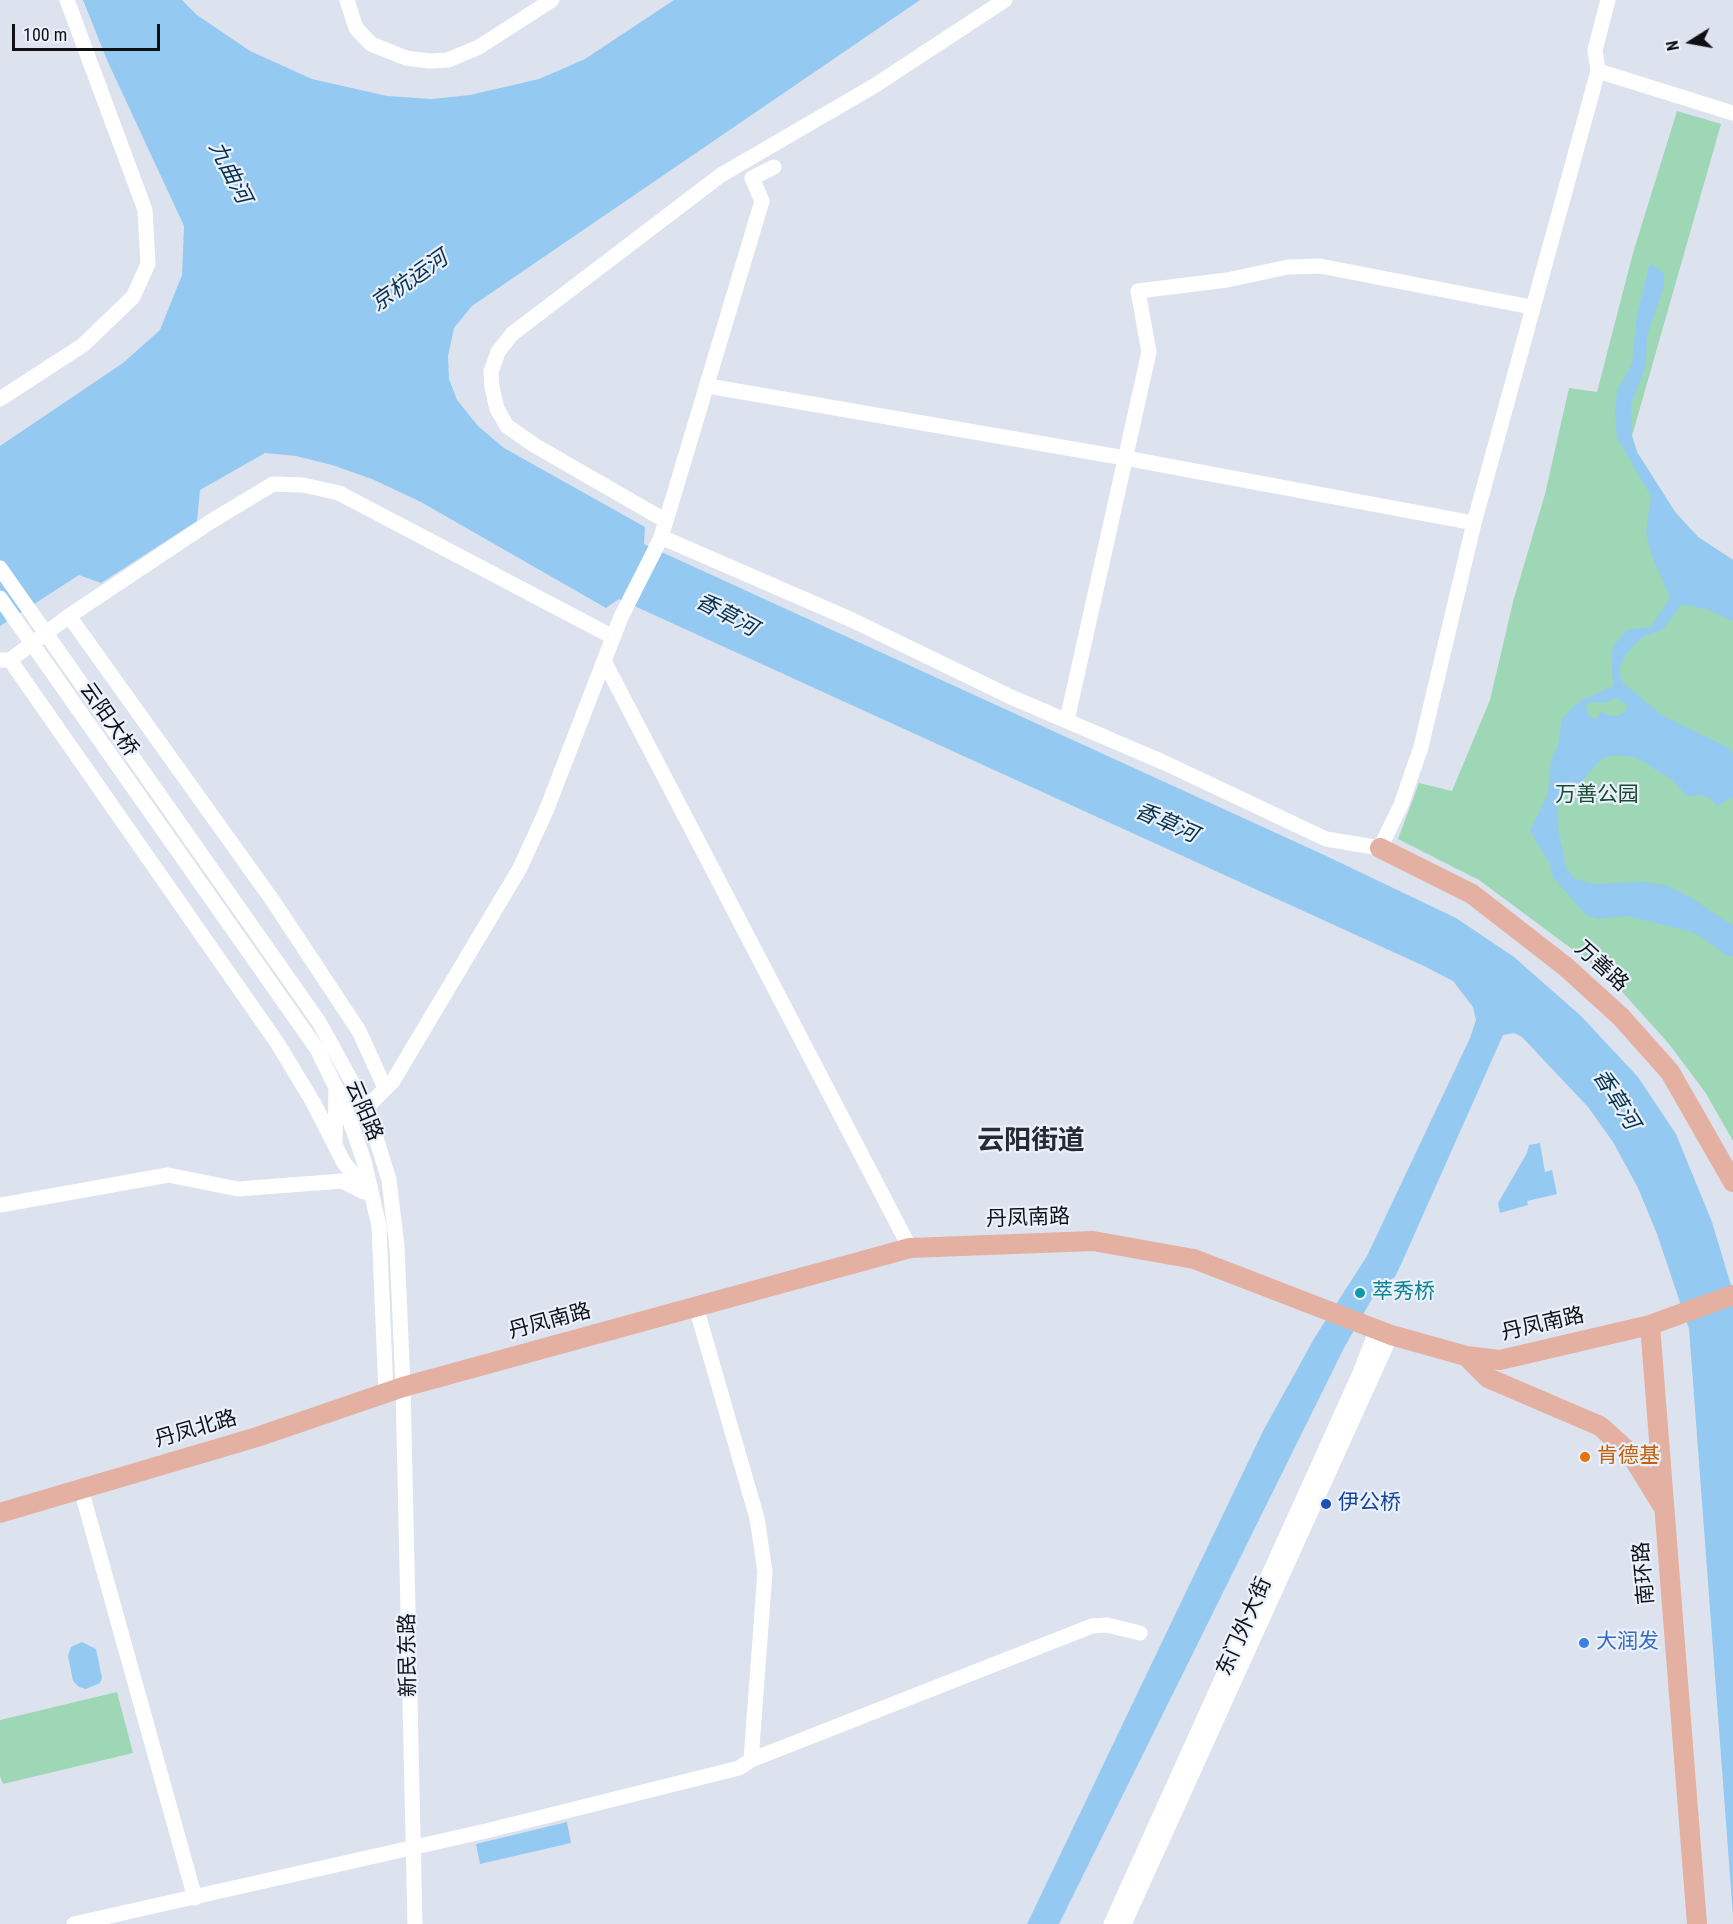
<!DOCTYPE html>
<html>
<head>
<meta charset="utf-8">
<style>
  body { margin:0 }
  #map { position:relative; width:1733px; height:1924px; overflow:hidden; background:#dde3ee; font-family:"Roboto Condensed",sans-serif }
  canvas { display:block }
  .north { position:absolute; left:1661px; top:12px; width:60px; height:60px; -webkit-text-stroke:4px #eaf1fc; paint-order:stroke; rotate:259deg; font-size:16px; font-weight:700; line-height:24px; text-align:center; color:#0e1014 }
  .north::after { content:''; display:block; margin:auto; width:21px; height:27px; background:#0e1014; clip-path:polygon(50% 0,100% 100%,50% 72%,0 100%) }
  .scale { position:absolute; left:12px; top:24px; width:148px; height:27px; box-sizing:border-box; border:3px solid #0e1014; border-top:0; padding-left:8px; font-size:18px; line-height:21px; white-space:nowrap; color:#0e1014; -webkit-text-stroke:4px #eaf1fc; paint-order:stroke }
</style>
</head>
<body>
<div id="map">
<canvas width="1733" height="1924"></canvas>
<div class="north">N</div>
<div class="scale">100 m</div>
</div>
<script>
const ctx = document.querySelector('canvas').getContext('2d');
ctx.lineJoin = 'round';
function paint(path, color) { ctx.fillStyle = color; ctx.fill(path, 'evenodd'); }
const shape = rows => new Path2D(rows.map(r => 'M' + r).join(''));
function strokePath(path, color, width, dash) { ctx.strokeStyle = color; ctx.lineWidth = width; ctx.lineCap = dash ? 'butt' : 'round'; ctx.setLineDash(dash || []); ctx.stroke(path); }
function drawText(font, color, halo, rows, align = 'center') {
  ctx.font = font + ' "Roboto Condensed","Noto Sans SC",sans-serif'; ctx.lineWidth = 4.5; ctx.setLineDash([]); ctx.textBaseline = 'middle'; ctx.strokeStyle = halo; ctx.fillStyle = color; for (const [text, x, y, turn = 0] of rows) {
    ctx.save(); ctx.translate(x, y); ctx.rotate((+turn || 0) * Math.PI / 180); ctx.textAlign = isNaN(turn) ? turn : align; if (halo) ctx.strokeText(text, 0, 0); ctx.fillText(text, 0, 0); ctx.restore();
  }
}
paint(shape([
  [1677,111,1721,124,1632,436,1637,452,1675,512,1698,537,1733,560,1733,1141,1705,1092,1669,1044,1607,975,1479,880,1398,839,1419,783,1452,791,1490,700,1513,602,1545,494,1569,388,1597,392,1633,253],
  [117,1692,133,1753,3,1784,0,1776,0,1720]
]), '#9dd7b5');
paint(shape([
  [83,0,182,0,197,15,250,51,312,79,387,96,432,99,470,95,539,79,585,59,674,0,920,0,472,306,454,328,448,356,449,379,457,400,478,426,504,448,645,527,644,544,1322,854,1456,918,1514,957,1581,1016,1638,1077,1676,1134,1712,1222,1733,1292,1733,1916,1689,1329,1657,1234,1638,1188,1613,1142,1588,1107,1522,1037,1514,1033,1503,1035,1403,1260,1395,1277,1378,1288,1344,1348,1059,1924,1027,1924,1263,1431,1315,1337,1367,1256,1470,1038,1476,1020,1473,1007,1453,981,1424,966,619,599,606,608,421,502,372,479,332,465,296,456,265,453,200,490,197,521,101,583,79,575,0,626,0,446,123,363,160,330,182,275,184,226,107,60],
  [1650,263,1664,273,1664,286,1647,335,1646,364,1631,405,1632,436,1637,452,1675,512,1698,537,1733,560,1733,621,1707,609,1682,604,1663,629,1642,637,1626,654,1619,669,1622,682,1663,716,1729,748,1733,754,1733,797,1717,806,1710,798,1701,795,1687,796,1672,780,1636,757,1612,755,1600,760,1577,787,1569,787,1557,797,1558,831,1567,869,1575,879,1593,884,1644,882,1668,886,1696,901,1733,926,1733,956,1727,956,1702,937,1688,931,1628,916,1598,919,1586,915,1552,876,1550,864,1530,831,1548,794,1551,759,1558,746,1562,719,1578,702,1613,686,1611,650,1626,630,1651,627,1670,598,1651,553,1646,533,1651,496,1617,438,1615,415,1617,391,1632,364,1637,314],
  [1616,698,1627,704,1625,712,1619,716,1607,715,1601,711,1597,719,1588,716,1586,705,1590,702,1603,703],
  [1540,1143,1545,1172,1552,1170,1557,1194,1527,1201,1528,1205,1500,1213,1498,1203,1527,1153,1529,1145],
  [82,1642,96,1649,102,1678,100,1683,86,1689,79,1687,73,1681,68,1656,71,1647],
  [567,1822,571,1843,480,1864,476,1844]
]), '#94c9f2');
strokePath(shape([
  [347,0,356,28,371,44,406,58,429,61,448,60,479,47,552,0],
  [1598,71,1733,113],
  [708,386,1125,458,1474,523],
  [0,399,83,345,133,297,148,264,145,210,67,0],
  [666,521,534,445,507,426,497,409,492,387,491,372,498,352,512,334,721,175,874,86,1005,0],
  [661,537,852,620,1011,697,1165,763,1326,839,1380,848,1401,805,1421,747,1474,523,1598,71,1595,50,1608,0],
  [0,568,319,1022,363,1102,373,1128,389,1180,397,1247,403,1387,415,1924],
  [0,598,317,1049,344,1104,364,1161,379,1226,386,1393],
  [69,616,273,901,359,1031,385,1088],
  [0,660,10,660,69,616,210,522,273,484,303,485,339,493,613,637],
  [10,660,278,1044,313,1102,344,1163,370,1194],
  [604,661,910,1248],
  [1067,720,1149,352,1138,291,1227,280,1288,267,1320,266,1531,307],
  [366,1108,393,1081,520,868,546,811,621,617,660,540,666,521,762,201,752,178,774,167],
  [335,1141,336,1090],
  [0,1205,168,1175,238,1189,342,1181,364,1192],
  [81,1489,195,1898],
  [751,1760,1092,1626,1107,1625,1140,1633],
  [74,1924,486,1831,739,1768,751,1760,765,1572,757,1518,696,1307],
  [1111,1924,1360,1373,1377,1329],
  [1124,1924,1391,1335]
]), '#fff', 15);
strokePath(shape([
  [1380,848,1472,894,1566,967,1621,1017,1670,1072,1733,1182],
  [1650,1325,1697,1924],
  [1466,1356,1488,1378,1600,1426,1630,1453,1662,1505],
  [0,1513,257,1437,403,1387,910,1248,1093,1241,1194,1259,1391,1335,1466,1356,1500,1360,1650,1325,1733,1295]
]), '#e3b0a1', 20);
for (const [x, y, r, color] of [
  [1360,1293,6,"#0f9aa8"],
  [1585,1457,6,"#e8710a"],
  [1326,1504,6,"#1a4fb4"],
  [1584,1643,6,"#3f7fe0"]
]) { const dot = new Path2D(); dot.arc(x, y, r, 0, 2 * Math.PI); ctx.fillStyle = color; ctx.fill(dot); strokePath(dot, '#eaf1fc', 2); }
drawText('21px', '#0e1014', '#eaf1fc', [
  ["云阳大桥",108,720,55],
  ["万善路",1601,967,42],
  ["云阳路",363,1111,67],
  ["丹凤南路",1028,1219,-2],
  ["丹凤南路",550,1322,-15],
  ["丹凤南路",1543,1325,-13],
  ["丹凤北路",196,1430,-16],
  ["南环路",1645,1573,-95],
  ["东门外大街",1245,1627,-66],
  ["新民东路",409,1655,-91]
]);
drawText('21px', '#194931', '#eaf1fc', [
  ["万善公园",1597,796]
]);
drawText('21px', '#0d838f', '#eaf1fc', [
  ["萃秀桥",1372,1293]
], 'left');
drawText('21px', '#c56008', '#eaf1fc', [
  ["肯德基",1597,1457]
], 'left');
drawText('21px', '#164399', '#eaf1fc', [
  ["伊公桥",1338,1504]
], 'left');
drawText('21px', '#366cbe', '#eaf1fc', [
  ["大润发",1596,1643]
], 'left');
drawText('italic 22px', '#06324d', '#eaf1fc', [
  ["九曲河",229,173,63],
  ["京杭运河",410,282,-35],
  ["香草河",726,616,28],
  ["香草河",1166,824,24],
  ["香草河",1615,1100,58]
]);
drawText('bold 27px', '#262b33', '#eaf1fc', [
  ["云阳街道",1031,1142]
]);
</script>
</body>
</html>
